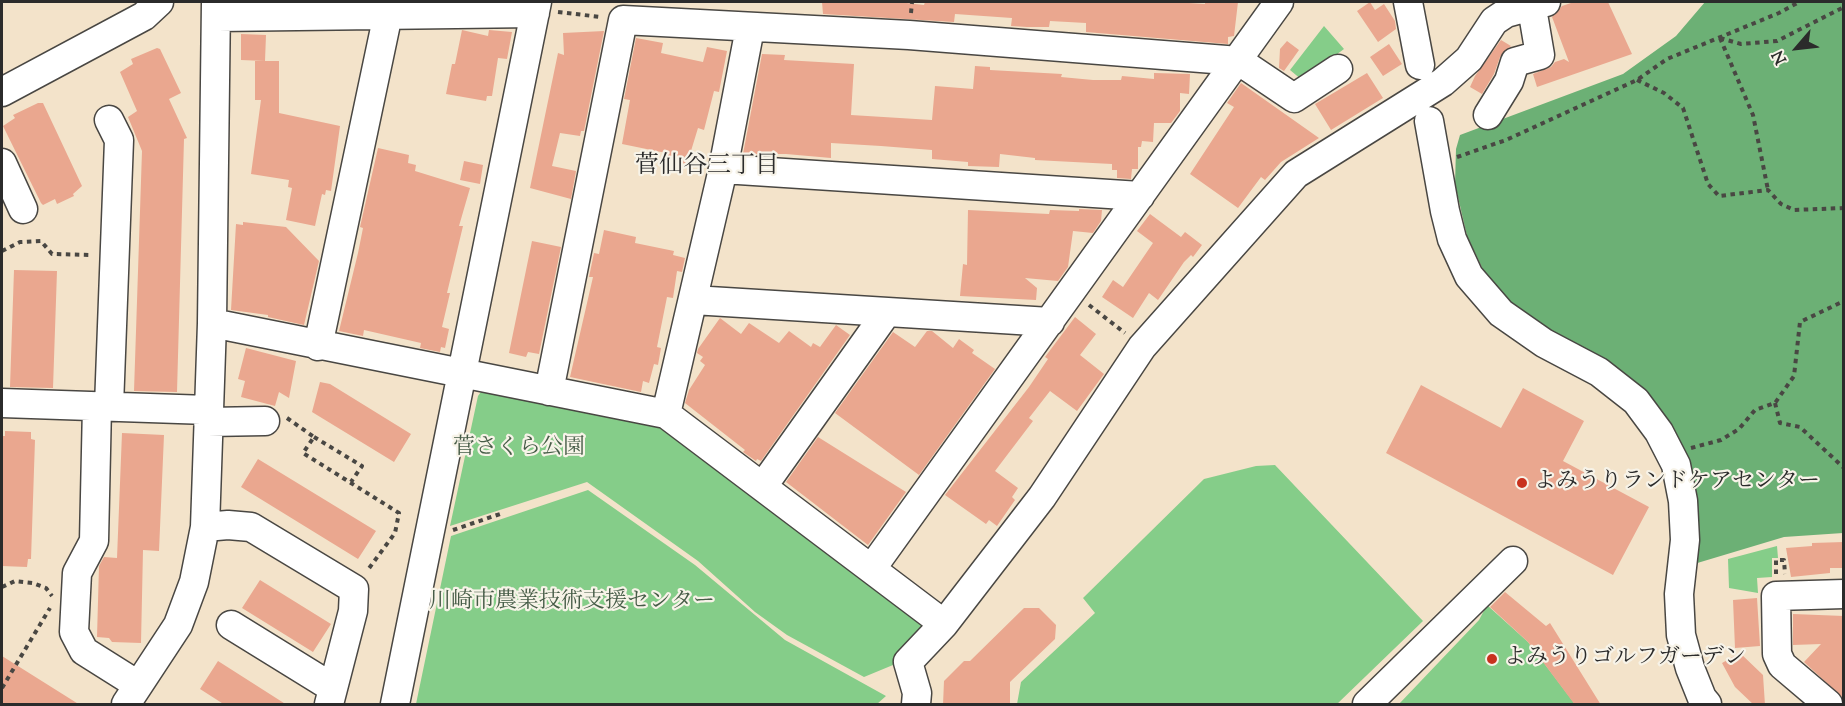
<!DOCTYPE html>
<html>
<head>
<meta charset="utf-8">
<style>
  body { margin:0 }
  #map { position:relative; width:1845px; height:706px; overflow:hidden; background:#f3e3ca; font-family:"Sorts Mill Goudy",serif }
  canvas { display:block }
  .frame { position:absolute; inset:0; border:3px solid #2b2b2b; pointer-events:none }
  .north { position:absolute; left:1767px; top:18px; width:60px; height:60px; -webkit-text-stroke:4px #f7f3e8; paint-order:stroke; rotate:242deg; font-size:16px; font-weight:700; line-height:24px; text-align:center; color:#2b2b2b }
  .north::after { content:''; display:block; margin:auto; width:21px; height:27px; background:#2b2b2b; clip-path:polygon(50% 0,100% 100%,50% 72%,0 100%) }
</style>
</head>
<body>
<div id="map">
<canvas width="1845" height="706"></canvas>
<div class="frame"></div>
<div class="north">N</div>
</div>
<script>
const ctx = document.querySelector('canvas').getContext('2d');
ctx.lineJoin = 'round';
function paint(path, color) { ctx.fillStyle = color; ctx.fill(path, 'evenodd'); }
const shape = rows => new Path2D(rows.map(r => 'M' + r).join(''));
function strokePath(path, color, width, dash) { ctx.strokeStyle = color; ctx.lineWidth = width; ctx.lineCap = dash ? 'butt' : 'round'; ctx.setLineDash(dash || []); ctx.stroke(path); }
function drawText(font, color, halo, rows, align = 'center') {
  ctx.font = font + ' "Sorts Mill Goudy","Noto Serif JP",serif'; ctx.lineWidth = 4.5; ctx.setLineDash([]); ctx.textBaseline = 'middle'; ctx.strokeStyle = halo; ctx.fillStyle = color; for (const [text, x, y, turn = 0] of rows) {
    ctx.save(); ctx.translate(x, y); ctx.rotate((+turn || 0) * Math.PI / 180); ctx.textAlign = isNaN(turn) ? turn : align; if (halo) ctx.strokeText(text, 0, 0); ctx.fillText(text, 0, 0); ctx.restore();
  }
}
paint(shape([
  [1324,26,1344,49,1302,80,1290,70],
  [483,389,663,425,923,619,924,628,893,665,864,677,787,635,755,612,698,561,587,482,450,526,478,396],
  [1275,465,1423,621,1337,704,1017,704,1021,682,1095,613,1083,598,1204,479,1256,466],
  [588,490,695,565,785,640,886,696,877,704,416,704,451,536],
  [1777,546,1778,558,1772,558,1772,577,1757,578,1758,593,1729,588,1728,559],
  [1487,605,1528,642,1575,704,1399,704,1479,620]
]), '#85cd89');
paint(shape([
  [1705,2,1843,2,1843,533,1784,537,1694,564,1684,458,1519,314,1489,282,1467,236,1455,184,1456,149,1460,135,1623,74,1676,36]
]), '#6cb075');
paint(shape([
  [822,2,898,2,924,5,925,2,1173,2,1205,4,1205,2,1238,2,1234,36,1228,37,1228,44,1086,32,1086,23,1050,21,1049,27,1027,27,1011,26,1012,18,955,14,954,22,823,14],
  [1370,2,1375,10,1384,4,1395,21,1396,29,1378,42,1357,11],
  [1574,2,1608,2,1632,54,1537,87,1533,74,1551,67,1555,62,1564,59,1569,62,1552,17,1562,6],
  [462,30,488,36,489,30,512,32,507,59,498,58,492,96,487,96,486,101,446,94,452,64,455,64],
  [604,31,584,131,581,131,580,136,560,133,552,166,576,171,571,199,530,188,558,53,564,55,563,33],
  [241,34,266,35,265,61,241,60],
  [636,38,663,43,661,53,703,62,707,47,727,51,719,92,714,91,704,130,698,128,687,164,665,160,666,153,622,144,630,100,624,99],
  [1501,40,1511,46,1500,57,1494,74,1482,94,1470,87,1475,76],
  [1287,41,1299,50,1284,71,1279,68,1280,49],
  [1389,44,1402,64,1383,76,1370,57],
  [157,48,160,49,181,93,169,99,187,138,184,139,177,392,134,391,142,151,128,117,137,111,120,72,133,64,131,59],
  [762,54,785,55,784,60,854,64,851,115,932,120,935,86,973,89,975,66,990,67,990,70,1062,74,1061,77,1093,80,1121,80,1122,76,1154,79,1154,73,1190,74,1189,94,1180,93,1180,111,1171,123,1154,123,1153,142,1142,141,1141,147,1138,147,1138,169,1132,169,1131,179,1117,178,1117,170,1112,170,1112,164,1035,160,1035,158,1000,154,999,167,968,166,968,162,932,159,932,150,881,146,831,143,831,158,786,154,743,154],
  [255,61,279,61,279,113,340,126,331,191,326,190,325,195,322,194,315,226,286,220,292,188,288,187,289,180,251,174,261,100,255,100],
  [1367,73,1383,98,1331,130,1315,104],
  [1241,83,1319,138,1281,162,1265,180,1261,177,1238,208,1190,174,1234,107,1227,103],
  [38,103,43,103,82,186,73,194,74,196,57,204,55,199,43,205,41,203,3,126,15,118,13,115],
  [378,148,409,155,408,163,416,165,415,171,470,188,459,226,463,226,447,293,450,293,442,327,449,329,445,348,441,347,440,352,420,348,421,343,364,330,363,336,339,331,358,253,363,228,360,227],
  [464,161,483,165,480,184,460,180],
  [1079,209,1102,210,1101,221,1093,233,1073,231,1068,267,1058,281,1025,278,1037,288,1036,300,960,296,963,264,967,265,968,210,1049,214,1050,210,1079,211],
  [1150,214,1181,237,1185,232,1202,245,1193,257,1191,255,1184,262,1158,300,1149,293,1133,318,1102,297,1113,280,1123,287,1153,243,1137,231],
  [243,222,286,227,319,261,304,325,268,317,268,315,231,310,236,224,243,225],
  [604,230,636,237,635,243,674,251,673,255,685,258,682,272,677,271,673,298,667,297,657,347,661,348,658,365,654,364,649,383,643,381,641,392,570,377,593,277,589,277,594,253,599,254],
  [532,241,561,247,539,354,528,352,526,357,509,353],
  [14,270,57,271,53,388,10,387],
  [1075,317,1096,334,1080,355,1104,374,1077,411,1050,391,1029,418,1033,421,995,471,1018,488,1012,497,1015,500,997,526,989,520,986,524,945,495,1029,387,1048,359,1045,357],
  [720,318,741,334,749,323,779,343,789,331,811,347,813,343,820,347,836,325,850,335,761,461,757,459,756,461,743,452,745,450,685,403,689,390,705,365,700,361,703,357,697,353,698,349],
  [927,331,932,331,953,348,959,339,974,350,972,353,995,369,919,475,835,413,893,332,915,347],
  [246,348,296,361,289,398,279,392,275,406,241,397,245,381,238,379],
  [320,382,330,384,411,434,394,462,312,412],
  [1421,385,1501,428,1523,388,1584,421,1563,461,1649,507,1613,575,1386,453],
  [5,431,31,432,31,439,35,440,31,559,28,559,27,567,2,566,2,436,5,436],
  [122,433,164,435,159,551,143,550,141,643,112,642,109,638,97,637,99,566,104,557,117,558],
  [818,437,906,492,868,545,786,482],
  [258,459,376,531,358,559,241,487],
  [1844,542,1844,568,1830,568,1830,573,1791,577,1786,548,1812,546,1812,543],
  [260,580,331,624,313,652,242,608],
  [1505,592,1546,626,1550,623,1601,705,1575,705,1528,642,1490,607],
  [1757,598,1760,646,1735,648,1733,600],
  [1024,608,1039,608,1056,625,1055,639,1010,682,1010,705,943,705,944,681,964,661,970,661],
  [1793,614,1844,616,1844,699,1804,662,1821,644,1793,645],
  [1740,653,1763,675,1765,705,1754,705,1735,687,1722,663],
  [2,656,80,705,2,705],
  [218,661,287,705,225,705,200,689]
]), '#eaa78f');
const minor = shape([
  [1408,2,1420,65],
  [218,17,535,13],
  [2,92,144,16,159,2],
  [1488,115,1509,81,1515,62,1540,55,1532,8],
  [1429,121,1445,211,1452,239,1469,276,1501,313,1544,343,1599,372,1636,401,1659,432,1676,465,1683,501,1685,540,1679,594,1681,635,1690,668,1702,698,1707,704],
  [2,163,23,209],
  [723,169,1140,196],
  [693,300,1050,322],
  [212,323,666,414,944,624],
  [318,346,388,14],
  [549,391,623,20,909,35,1239,61,1294,98,1338,69],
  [2,403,208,410],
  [97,406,94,541,77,573,74,632,84,651,138,685],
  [109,406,119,140,109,120],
  [666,414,723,169,750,28],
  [208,422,265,421],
  [763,486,887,312],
  [205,527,228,525,251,527,354,589,353,611,329,704],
  [872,568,1279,2],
  [231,625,333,688],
  [126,704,178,625,194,582,205,527,212,323,216,2],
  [395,704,537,2],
  [916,704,917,693,908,662,944,624,1042,497,1142,347,1296,174,1443,82,1469,59,1494,21,1506,13,1546,2],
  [1367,704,1513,561],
  [1828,704,1782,665,1777,654,1776,596,1844,594]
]);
strokePath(minor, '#494743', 31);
strokePath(shape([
  [558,12,601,17],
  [911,13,912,2],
  [1720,38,1753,115,1768,190],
  [1720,38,1741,44,1777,41,1844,7],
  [1637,80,1664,93,1683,108,1708,184,1719,196,1768,190,1781,204,1794,210,1844,208],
  [1457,157,1506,140,1637,80,1667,59,1779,13,1799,2],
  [2,251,20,242,41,241,52,254,92,255],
  [1089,305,1125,333],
  [1775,403,1780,423,1800,427,1844,468],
  [287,418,314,437,303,453,399,513,395,533,367,571],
  [314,437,362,466,351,482],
  [1691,448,1721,440,1739,429,1755,410,1775,403,1794,376,1800,322,1844,301],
  [453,530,503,513],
  [1776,574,1776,560,1784,560,1785,574],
  [2,587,15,581,33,583,46,588,52,596],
  [2,688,50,608]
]), '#494743', 4, [4.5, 4.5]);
strokePath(minor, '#fff', 28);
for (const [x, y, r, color] of [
  [1522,483,6,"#c8321e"],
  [1492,659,6,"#c8321e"]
]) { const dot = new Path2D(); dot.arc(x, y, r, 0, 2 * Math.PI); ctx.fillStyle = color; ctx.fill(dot); strokePath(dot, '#f7f3e8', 2); }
drawText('22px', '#465c47', '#f7f3e8', [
  ["菅さくら公園",519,449],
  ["川崎市農業技術支援センター",572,603]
]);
drawText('22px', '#2b2b2b', '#f7f3e8', [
  ["よみうりランドケアセンター",1534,483],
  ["よみうりゴルフガーデン",1504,659]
], 'left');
drawText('24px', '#2b2b2b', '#f7f3e8', [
  ["菅仙谷三丁目",707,168]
]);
</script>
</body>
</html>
